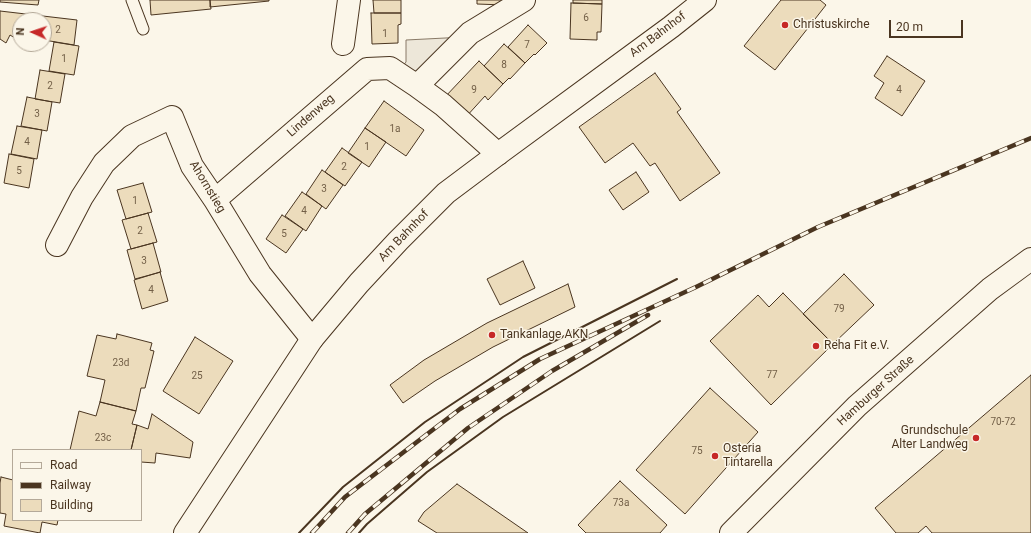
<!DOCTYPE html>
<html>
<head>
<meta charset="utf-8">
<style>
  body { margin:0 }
  #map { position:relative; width:1031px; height:533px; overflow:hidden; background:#fbf6e9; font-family:Roboto,sans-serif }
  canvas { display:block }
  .legend { position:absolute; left:12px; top:449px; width:130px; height:72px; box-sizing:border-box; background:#fbf6e9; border:1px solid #b4a999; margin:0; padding:5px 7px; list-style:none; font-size:12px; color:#4a3520 }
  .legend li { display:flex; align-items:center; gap:8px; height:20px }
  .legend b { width:20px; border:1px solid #b4a999 }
  .north { position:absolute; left:12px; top:12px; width:40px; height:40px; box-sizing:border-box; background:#fbf6e9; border:1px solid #b4a999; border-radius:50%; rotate:273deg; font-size:11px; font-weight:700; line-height:16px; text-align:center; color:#4a3520 }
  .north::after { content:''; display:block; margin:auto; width:14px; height:18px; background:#c62828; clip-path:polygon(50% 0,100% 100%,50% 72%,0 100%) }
  .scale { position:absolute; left:889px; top:20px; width:74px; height:18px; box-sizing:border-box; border:2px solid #4a3520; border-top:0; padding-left:5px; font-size:12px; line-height:14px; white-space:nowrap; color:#4a3520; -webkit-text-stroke:3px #fbf6e9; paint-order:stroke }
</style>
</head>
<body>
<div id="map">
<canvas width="1031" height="533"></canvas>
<ul class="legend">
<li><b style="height:5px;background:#fbf6e9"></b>Road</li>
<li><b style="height:5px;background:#4a3520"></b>Railway</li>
<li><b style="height:11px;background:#ecdcbc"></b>Building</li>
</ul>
<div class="north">N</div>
<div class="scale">20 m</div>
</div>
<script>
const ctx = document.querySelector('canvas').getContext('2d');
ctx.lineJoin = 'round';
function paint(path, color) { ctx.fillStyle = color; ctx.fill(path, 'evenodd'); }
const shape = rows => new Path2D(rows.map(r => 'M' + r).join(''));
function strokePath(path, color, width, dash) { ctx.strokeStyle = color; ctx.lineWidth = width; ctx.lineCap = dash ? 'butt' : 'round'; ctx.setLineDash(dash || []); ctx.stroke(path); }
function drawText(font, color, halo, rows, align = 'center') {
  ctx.font = font + ' Roboto,sans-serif'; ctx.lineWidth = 3; ctx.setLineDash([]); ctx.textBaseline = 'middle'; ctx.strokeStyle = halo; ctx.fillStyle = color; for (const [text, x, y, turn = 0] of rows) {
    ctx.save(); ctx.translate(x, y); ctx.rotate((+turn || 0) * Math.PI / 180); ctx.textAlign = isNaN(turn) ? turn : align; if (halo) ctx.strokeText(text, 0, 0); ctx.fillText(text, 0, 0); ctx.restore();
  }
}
const parking = shape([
  [465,37,417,86,397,73,406,62,406,40,465,37]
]);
paint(parking, '#ede7d9');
strokePath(parking, '#887966', 1);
const building = shape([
  [0,0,39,0,38,5,0,2,0,0],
  [150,0,210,0,211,9,151,15,150,0],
  [210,0,269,0,269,1,210,7,210,0],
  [373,0,401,0,401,13,374,13,373,0],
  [477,0,505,0,504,5,477,4,477,0],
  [573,0,602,0,602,4,573,3,573,0],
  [781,0,820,0,826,5,775,70,744,46,781,0],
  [571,3,602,4,601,32,597,32,597,40,570,39,571,3],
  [0,11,77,20,74,45,44,40,44,20,20,20,20,41,10,35,6,43,0,39,0,11],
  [371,13,401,13,401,24,398,25,398,43,372,44,371,13],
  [528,25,547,43,535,55,534,54,525,63,508,47,528,25],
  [54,42,79,46,74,75,49,71,54,42],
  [26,44,35,44,35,50,26,44],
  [504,44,525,63,510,79,509,78,503,84,484,66,504,44],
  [887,56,925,81,902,116,875,98,884,83,874,76,887,56],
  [479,61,503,84,488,100,485,96,465,118,444,98,479,61],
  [40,70,65,74,60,103,35,99,40,70],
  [655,73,681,109,677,112,720,173,680,201,655,163,650,166,633,143,605,163,579,127,655,73],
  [27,97,52,102,47,131,21,126,27,97],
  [384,101,424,130,406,156,365,128,384,101],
  [17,126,42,130,37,159,11,154,17,126],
  [365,128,386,142,369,167,348,153,365,128],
  [342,148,362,162,345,186,325,172,342,148],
  [9,154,34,159,29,188,4,183,9,154],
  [322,170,343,185,326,209,306,194,322,170],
  [636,172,649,192,623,210,609,190,636,172],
  [143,183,152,212,126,219,117,190,143,183],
  [302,192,322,206,306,231,285,216,302,192],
  [148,213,157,242,131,249,122,220,148,213],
  [282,215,303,229,286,253,266,239,282,215],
  [153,243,161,272,135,279,127,250,153,243],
  [523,261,535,288,500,305,487,279,523,261],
  [160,272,168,301,142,309,134,280,160,272],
  [844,274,874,305,833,344,803,314,844,274],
  [568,284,575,307,493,347,435,381,403,403,390,385,424,360,487,323,568,284],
  [783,293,833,344,771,405,710,341,758,295,769,307,783,293],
  [117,334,152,343,150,350,154,351,145,388,141,388,136,411,100,402,105,380,87,376,97,335,116,339,117,334],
  [195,337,233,361,199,414,163,391,195,337],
  [1031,375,1031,533,932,533,926,526,918,533,896,533,875,508,1031,375],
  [710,388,758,432,685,514,636,470,710,388],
  [100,402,136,411,132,424,137,425,131,450,70,450,79,411,96,416,100,402],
  [152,414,193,442,190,458,156,453,155,463,141,462,141,450,131,450,137,425,148,429,152,414],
  [1,477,13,480,13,520,58,520,57,525,42,522,40,533,4,526,6,514,0,513,0,483,1,477],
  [620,481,667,525,660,533,586,533,578,525,620,481],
  [457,484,528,533,437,533,418,521,424,512,457,484]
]);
paint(building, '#ecdcbc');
strokePath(building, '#4a3520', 1);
const service = shape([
  [132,0,143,29]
]);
const minor = shape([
  [343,44,349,0],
  [498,154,443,105,417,86,470,33,524,0],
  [215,200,367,69,390,68,417,86],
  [57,245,82,197,104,163,132,136,172,117,192,166,215,200,260,274,312,339]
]);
const tertiary = shape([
  [185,533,312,339,359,283,398,241,446,193,498,154,671,27,705,0]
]);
const secondary = shape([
  [731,533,857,406,990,289,1031,259]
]);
strokePath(service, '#4a3520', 13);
strokePath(minor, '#4a3520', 24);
strokePath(tertiary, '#4a3520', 24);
strokePath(secondary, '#4a3520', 24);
strokePath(service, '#fbf6e9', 11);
strokePath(minor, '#fbf6e9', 22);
strokePath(tertiary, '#fbf6e9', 22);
strokePath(secondary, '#fbf6e9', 22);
const rail = shape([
  [312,533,345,497,460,409,540,359,696,287,818,227,1031,138],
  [348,533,365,514,468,428,552,371,648,315]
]);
strokePath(rail, '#4a3520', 4.5);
strokePath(rail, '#fbf6e9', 3, [9]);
strokePath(shape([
  [299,533,343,487,425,422,523,357,677,279],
  [359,533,367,524,427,472,503,417,660,321]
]), '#4a3520', 2);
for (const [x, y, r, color] of [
  [785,25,4,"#c62828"],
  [492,335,4,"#c62828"],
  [816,346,4,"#c62828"],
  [976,438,4,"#c62828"],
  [715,456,4,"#c62828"]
]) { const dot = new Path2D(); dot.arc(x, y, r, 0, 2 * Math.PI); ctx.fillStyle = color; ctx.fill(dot); strokePath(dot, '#fbf6e9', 1.5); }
drawText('10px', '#725f47', null, [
  ["6",586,18],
  ["2",58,30],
  ["1",385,34],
  ["7",527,45],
  ["1",64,59],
  ["8",504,65],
  ["2",50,86],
  ["9",474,90],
  ["4",899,90],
  ["3",37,114],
  ["1a",395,129],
  ["4",27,142],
  ["1",367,147],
  ["2",344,167],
  ["5",19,171],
  ["3",324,189],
  ["1",135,201],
  ["4",304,211],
  ["2",140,231],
  ["5",284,234],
  ["3",144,261],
  ["4",151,290],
  ["79",839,309],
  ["23d",121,363],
  ["77",772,375],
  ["25",197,376],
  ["70-72",1003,422],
  ["23c",103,438],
  ["75",697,451],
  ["73a",621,503]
]);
drawText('12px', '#4a3520', '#fbf6e9', [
  ["Christuskirche",793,25],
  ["Tankanlage AKN",500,335],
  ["Reha Fit e.V.",824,346],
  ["Grundschule",968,431,"right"],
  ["Alter Landweg",968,445,"right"],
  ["Osteria",723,449],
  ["Tintarella",723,463]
], 'left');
drawText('12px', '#4a3520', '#fbf6e9', [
  ["Am Bahnhof",658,35,-37],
  ["Lindenweg",311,116,-41],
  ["Ahornstieg",207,187,59],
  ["Am Bahnhof",404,236,-46],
  ["Hamburger Straße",876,391,-42]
]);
</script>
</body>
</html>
